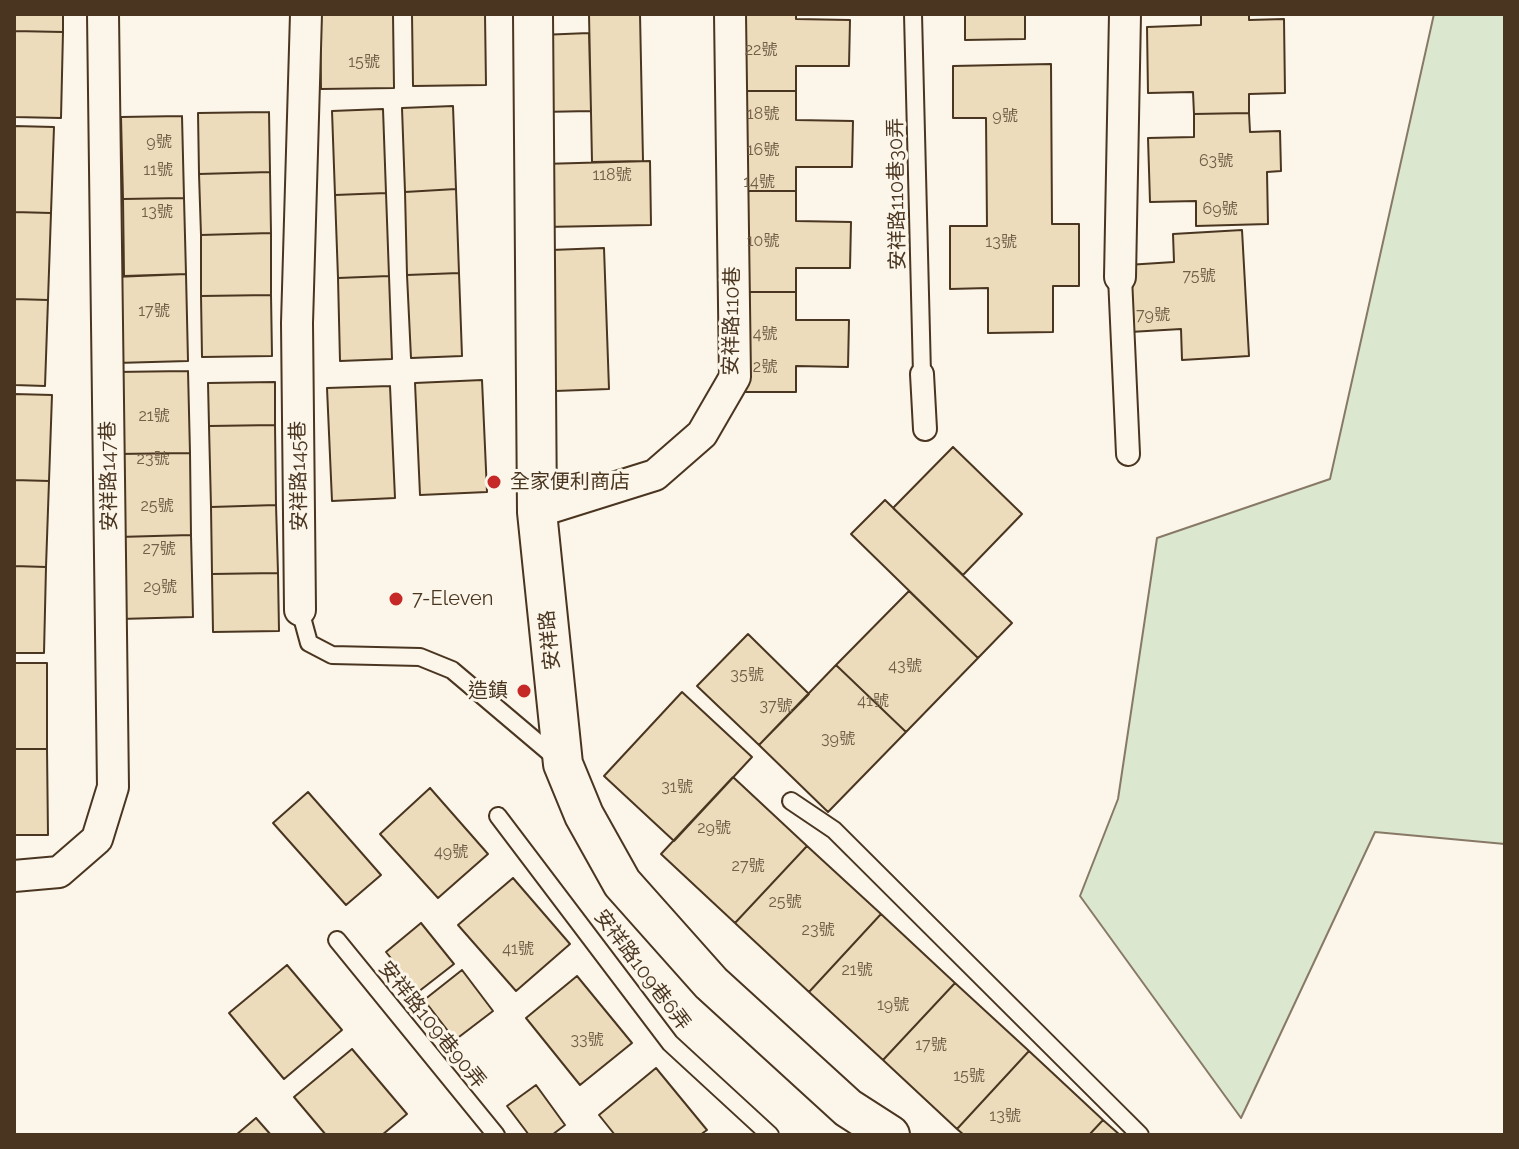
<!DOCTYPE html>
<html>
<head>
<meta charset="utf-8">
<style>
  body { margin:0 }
  #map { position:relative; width:1519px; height:1149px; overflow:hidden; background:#fbf6e9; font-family:Raleway,sans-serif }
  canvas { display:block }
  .frame { position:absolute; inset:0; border:16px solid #4a3520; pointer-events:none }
</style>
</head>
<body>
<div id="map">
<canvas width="1519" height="1149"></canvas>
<div class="frame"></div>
</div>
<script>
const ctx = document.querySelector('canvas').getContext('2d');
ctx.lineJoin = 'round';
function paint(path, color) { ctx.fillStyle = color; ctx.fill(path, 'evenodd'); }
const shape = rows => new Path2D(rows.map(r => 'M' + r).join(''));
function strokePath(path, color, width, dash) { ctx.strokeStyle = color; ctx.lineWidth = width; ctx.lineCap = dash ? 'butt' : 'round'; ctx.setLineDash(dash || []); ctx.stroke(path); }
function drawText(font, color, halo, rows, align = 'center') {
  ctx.font = font + ' Raleway,"Noto Sans TC",sans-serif'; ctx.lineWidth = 6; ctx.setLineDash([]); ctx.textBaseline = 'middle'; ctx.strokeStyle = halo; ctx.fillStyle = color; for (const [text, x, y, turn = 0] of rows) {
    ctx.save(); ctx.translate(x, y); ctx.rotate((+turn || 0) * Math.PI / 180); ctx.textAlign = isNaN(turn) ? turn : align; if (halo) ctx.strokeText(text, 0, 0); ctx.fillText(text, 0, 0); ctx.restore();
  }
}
const green = shape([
  [1434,14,1505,14,1505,844,1375,832,1241,1118,1080,896,1118,799,1157,538,1330,479,1434,14]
]);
paint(green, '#dce7d0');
strokePath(green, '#887966', 2);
const building = shape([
  [14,14,63,14,63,32,14,31,14,14],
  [320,14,393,14,394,88,321,89,320,14],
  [412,14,485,14,486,85,413,86,412,14],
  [589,14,640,14,643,161,592,162,589,14],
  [740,14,796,14,796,19,850,20,849,66,796,66,796,91,740,91,740,14],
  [965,14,1025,14,1025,39,965,40,965,14],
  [1201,14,1249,14,1249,20,1284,19,1285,93,1249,94,1249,113,1194,114,1193,92,1148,93,1147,27,1201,25,1201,14],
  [14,31,63,32,61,118,14,117,14,31],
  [589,33,591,111,541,112,540,35,589,33],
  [1051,64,1052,224,1079,224,1079,286,1053,286,1053,332,988,333,988,288,950,289,950,226,987,226,986,118,953,118,953,66,1051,64],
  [740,91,796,91,796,120,853,121,852,167,796,167,796,191,739,191,740,91],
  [453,106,456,189,405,192,402,108,453,106],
  [383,109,386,193,335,195,332,111,383,109],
  [269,112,270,172,199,174,198,113,269,112],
  [1249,113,1250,132,1280,131,1281,171,1267,172,1268,224,1196,226,1196,201,1150,202,1148,138,1194,137,1194,114,1249,113],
  [182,116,184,198,123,199,121,117,182,116],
  [14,126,54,127,51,213,14,212,14,126],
  [650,161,651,225,544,227,542,164,650,161],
  [270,172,271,233,201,235,199,174,270,172],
  [456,189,459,273,407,275,405,192,456,189],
  [739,191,796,191,796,221,851,222,850,268,796,268,796,292,739,292,739,191],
  [386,193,389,276,338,278,335,195,386,193],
  [184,198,186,274,124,276,123,199,184,198],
  [14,212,51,213,48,300,14,299,14,212],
  [1242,230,1249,356,1182,360,1181,329,1130,332,1127,265,1174,262,1173,234,1242,230],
  [271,233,271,295,201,296,201,235,271,233],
  [604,248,609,389,555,391,551,250,604,248],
  [459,273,462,356,411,358,407,275,459,273],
  [186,274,188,361,116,363,114,277,186,274],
  [389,276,392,359,340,361,338,278,389,276],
  [739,292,796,292,796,320,849,320,848,367,796,366,796,392,739,392,739,292],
  [271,295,272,356,202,357,201,296,271,295],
  [14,299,48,300,45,386,14,385,14,299],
  [188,371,190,453,117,454,115,372,188,371],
  [482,380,487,492,420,495,415,383,482,380],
  [275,382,275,425,209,426,208,383,275,382],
  [390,386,395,498,332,501,327,388,390,386],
  [14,394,52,395,49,481,14,480,14,394],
  [275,425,276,505,211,507,209,426,275,425],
  [953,447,1022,514,963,575,893,508,953,447],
  [190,453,191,535,118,537,117,454,190,453],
  [14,480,49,481,46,567,14,566,14,480],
  [885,500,1012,623,978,658,851,534,885,500],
  [276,505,278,573,212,574,211,507,276,505],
  [191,535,193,617,120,619,118,537,191,535],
  [14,566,46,567,44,653,14,653,14,566],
  [278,573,279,631,213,632,212,574,278,573],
  [909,591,978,658,906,732,836,665,909,591],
  [748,634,809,694,759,745,697,686,748,634],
  [14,663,47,663,47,749,14,749,14,663],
  [836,665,906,732,828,812,759,745,836,665],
  [682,692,752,757,674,841,604,776,682,692],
  [14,749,47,749,48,835,14,835,14,749],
  [733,777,807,846,735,923,661,854,733,777],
  [430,788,488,854,438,898,380,834,430,788],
  [308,792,381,875,346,905,273,823,308,792],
  [807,846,881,914,809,992,735,923,807,846],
  [513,878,570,944,516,991,458,925,513,878],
  [881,914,955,983,883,1060,809,992,881,914],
  [421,923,454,964,418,992,386,952,421,923],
  [287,965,342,1030,284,1079,229,1013,287,965],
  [462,970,493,1011,455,1040,424,1000,462,970],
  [577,976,632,1043,580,1085,526,1018,577,976],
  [955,983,1029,1051,957,1129,883,1060,955,983],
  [352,1049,407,1114,382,1135,326,1135,294,1097,352,1049],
  [1029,1051,1103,1120,1089,1135,964,1135,957,1129,1029,1051],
  [656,1068,707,1130,700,1135,615,1135,599,1115,656,1068],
  [536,1085,565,1125,552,1135,529,1135,507,1106,536,1085],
  [256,1118,271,1135,236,1135,256,1118],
  [1103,1120,1120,1135,1089,1135,1103,1120]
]);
paint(building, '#ecdcbc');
strokePath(building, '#4a3520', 2);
const service = shape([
  [913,14,922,374],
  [300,610,309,643,332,655,420,657,452,670,556,758],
  [791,801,834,830,1140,1135],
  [498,816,670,1043,770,1135],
  [337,940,496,1135]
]);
const pedestrian = shape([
  [1120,277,1128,454],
  [922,374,925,429]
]);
const minor = shape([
  [1120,277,1125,14],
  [537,512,655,475,702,434,735,377,730,14],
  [300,610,297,323,306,14],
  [14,876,59,872,97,839,113,787,103,14]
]);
const tertiary = shape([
  [533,14,537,512,563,764,584,815,622,883,711,983,848,1108,890,1135]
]);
strokePath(service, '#4a3520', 20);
strokePath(pedestrian, '#4a3520', 26);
strokePath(minor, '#4a3520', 34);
strokePath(tertiary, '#4a3520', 42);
strokePath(service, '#fbf6e9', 16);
strokePath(pedestrian, '#fbf6e9', 22);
strokePath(minor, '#fbf6e9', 30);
strokePath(tertiary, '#fbf6e9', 38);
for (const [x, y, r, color] of [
  [494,482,8,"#c62828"],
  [396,599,8,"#c62828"],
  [524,691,8,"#c62828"]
]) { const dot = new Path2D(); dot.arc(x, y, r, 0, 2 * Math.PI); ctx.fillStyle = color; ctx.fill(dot); strokePath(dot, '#fbf6e9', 3); }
drawText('16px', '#725f47', null, [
  ["22號",761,50],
  ["15號",364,62],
  ["18號",763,114],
  ["9號",1005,116],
  ["9號",159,142],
  ["16號",763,150],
  ["63號",1216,161],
  ["11號",158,170],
  ["118號",612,175],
  ["14號",759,182],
  ["69號",1220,209],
  ["13號",157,212],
  ["10號",763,241],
  ["13號",1001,242],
  ["75號",1199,276],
  ["17號",154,311],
  ["79號",1153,315],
  ["4號",765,334],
  ["2號",765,367],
  ["21號",154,416],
  ["23號",153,459],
  ["25號",157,506],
  ["27號",159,549],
  ["29號",160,587],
  ["43號",905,666],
  ["35號",747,675],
  ["41號",873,701],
  ["37號",776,706],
  ["39號",838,739],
  ["31號",677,787],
  ["29號",714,828],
  ["49號",451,852],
  ["27號",748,866],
  ["25號",785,902],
  ["23號",818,930],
  ["41號",518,949],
  ["21號",857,970],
  ["19號",893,1005],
  ["33號",587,1040],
  ["17號",931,1045],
  ["15號",969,1076],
  ["13號",1005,1116]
]);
drawText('20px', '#4a3520', '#fbf6e9', [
  ["安祥路110巷30弄",897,194,-91],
  ["安祥路110巷",732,321,-89],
  ["安祥路147巷",109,476,-91],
  ["安祥路145巷",299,476,-91],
  ["安祥路",550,640,-96],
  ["安祥路109巷6弄",642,970,53],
  ["安祥路109巷90弄",432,1025,51]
]);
drawText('20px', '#4a3520', '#fbf6e9', [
  ["全家便利商店",510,482],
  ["7-Eleven",412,599],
  ["造鎮",508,691,"right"]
], 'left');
</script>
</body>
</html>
